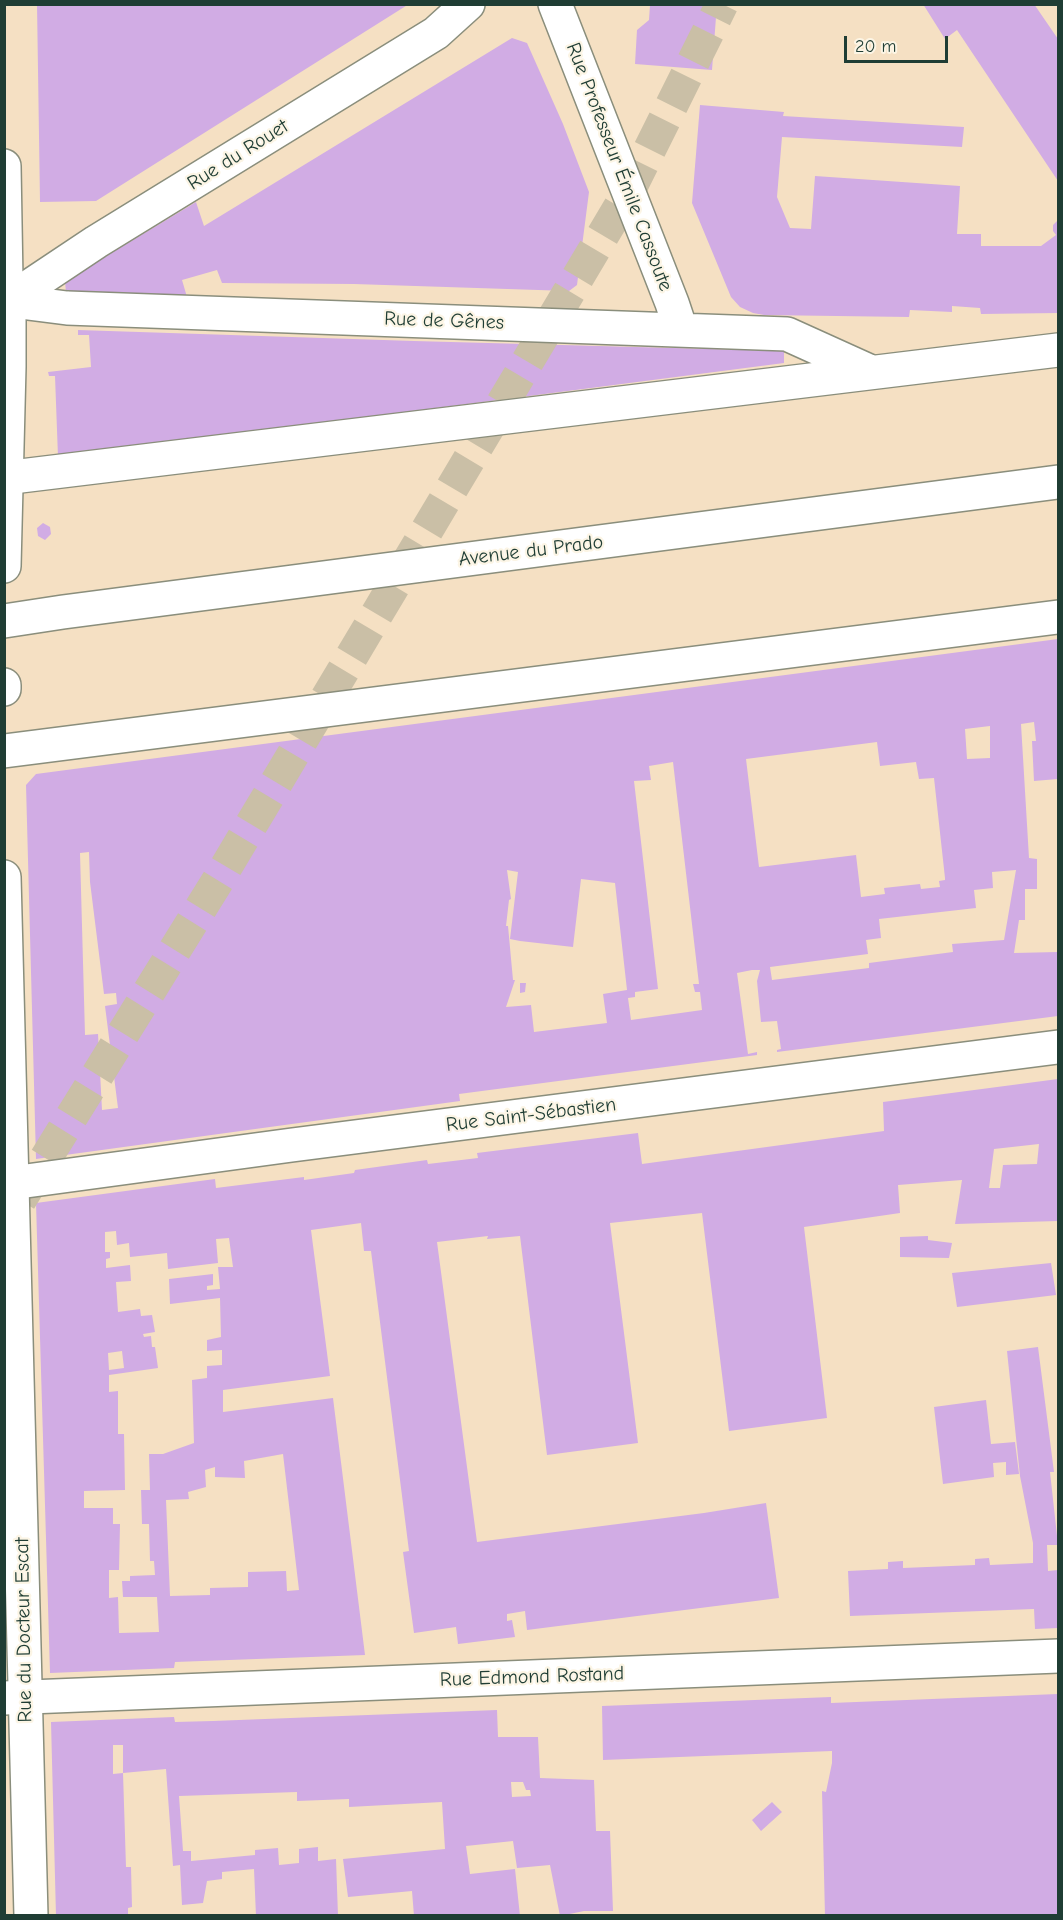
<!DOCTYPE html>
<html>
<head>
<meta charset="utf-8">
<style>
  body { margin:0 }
  #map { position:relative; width:1063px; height:1920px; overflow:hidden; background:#f5e0c3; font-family:"Comic Neue",sans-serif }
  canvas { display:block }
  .frame { position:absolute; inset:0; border:6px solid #1f3d34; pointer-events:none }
  .scale { position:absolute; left:844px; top:36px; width:104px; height:27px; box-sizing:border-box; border:3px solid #1f3d34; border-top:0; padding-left:8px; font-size:18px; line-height:21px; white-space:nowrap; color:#1f3d34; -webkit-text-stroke:4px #fcf5e5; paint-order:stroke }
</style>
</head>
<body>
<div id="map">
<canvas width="1063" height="1920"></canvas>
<div class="frame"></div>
<div class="scale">20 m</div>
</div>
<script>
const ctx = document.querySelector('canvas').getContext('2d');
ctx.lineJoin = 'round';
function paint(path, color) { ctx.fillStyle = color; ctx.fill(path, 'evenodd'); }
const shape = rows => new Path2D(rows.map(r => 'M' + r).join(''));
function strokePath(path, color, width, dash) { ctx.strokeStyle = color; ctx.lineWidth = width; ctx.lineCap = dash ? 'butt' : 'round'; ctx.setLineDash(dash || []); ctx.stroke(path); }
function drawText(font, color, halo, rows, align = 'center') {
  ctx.font = font + ' "Comic Neue",sans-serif'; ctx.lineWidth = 4.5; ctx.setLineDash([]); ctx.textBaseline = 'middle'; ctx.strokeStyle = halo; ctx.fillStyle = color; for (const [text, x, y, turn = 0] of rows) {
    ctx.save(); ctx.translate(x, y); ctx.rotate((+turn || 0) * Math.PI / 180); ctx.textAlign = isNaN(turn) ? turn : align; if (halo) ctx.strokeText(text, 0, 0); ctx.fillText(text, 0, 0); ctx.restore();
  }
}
paint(shape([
  [37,4,409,4,96,201,40,202],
  [717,4,712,70,635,64,637,30,649,20,650,5],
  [923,4,1034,4,1058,39,1058,181,957,30,945,39],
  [512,38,527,43,563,124,589,192,577,285,569,291,354,284,222,283,217,270,182,280,187,297,66,293,65,281,196,202,204,226],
  [700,105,784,112,783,116,964,127,962,147,782,137,777,197,790,228,811,229,815,176,960,186,957,234,981,234,981,246,1041,246,1056,235,1053,231,1053,225,1058,220,1058,313,981,314,980,308,952,306,952,312,910,310,909,317,764,315,753,313,740,307,731,297,692,203],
  [78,330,414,341,784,351,784,363,58,457,55,376,49,376,48,372,91,367,89,335,78,335],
  [43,523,50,527,51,534,45,540,38,536,37,528],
  [1058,639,1058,779,1034,781,1032,741,1036,741,1034,722,1021,724,1029,858,1037,859,1037,889,1025,889,1025,920,1019,920,1014,953,1058,952,1058,1016,777,1052,777,1050,781,1049,777,1021,761,1022,757,981,760,970,752,970,737,973,748,1054,757,1052,757,1055,459,1094,460,1101,36,1159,26,785,36,774],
  [990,726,990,758,967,759,965,729],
  [877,742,880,766,916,762,919,779,934,778,945,878,945,880,939,881,940,887,921,889,920,884,884,888,885,894,861,897,856,855,759,867,746,759],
  [673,762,699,984,693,984,695,992,700,992,702,1010,631,1020,628,998,635,997,635,992,658,989,634,781,651,780,649,766],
  [89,852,90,882,104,994,116,993,117,1004,105,1006,118,1108,102,1110,98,1034,85,1035,80,853],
  [507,870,518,872,510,939,520,941,573,947,581,879,615,883,627,990,603,994,607,1023,534,1032,531,1005,506,1007,515,980,513,980,508,926,506,926,509,900,511,899],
  [1016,870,1004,940,952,944,953,952,869,963,869,968,772,980,770,967,868,954,866,940,881,938,879,919,976,908,974,890,993,888,992,872],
  [520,983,526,983,525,992,520,993],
  [1058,1079,1058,1221,955,1224,962,1180,898,1185,900,1213,804,1227,827,1418,729,1431,702,1213,610,1223,638,1443,547,1455,520,1236,487,1239,488,1236,437,1242,477,1542,704,1513,766,1503,779,1598,527,1630,525,1611,507,1614,507,1621,512,1620,515,1637,458,1644,456,1627,414,1633,403,1552,409,1551,371,1251,364,1251,361,1223,311,1230,330,1376,223,1390,223,1412,333,1398,365,1655,175,1662,174,1668,50,1673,36,1203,215,1179,216,1188,304,1177,304,1180,354,1173,355,1170,427,1160,428,1164,478,1158,477,1153,638,1133,642,1164,884,1131,883,1102],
  [1039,1144,1037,1164,1003,1165,1000,1188,989,1188,994,1149],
  [116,1231,117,1245,129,1243,130,1257,167,1253,168,1269,218,1263,216,1239,229,1238,233,1267,218,1267,220,1289,207,1290,207,1286,213,1285,213,1274,169,1279,170,1304,220,1298,221,1337,207,1340,207,1351,222,1350,222,1365,207,1366,207,1378,192,1380,194,1443,163,1454,149,1454,150,1490,141,1490,142,1524,149,1524,150,1561,154,1561,155,1575,130,1576,130,1581,122,1581,123,1597,157,1597,159,1632,119,1633,118,1597,109,1598,109,1570,119,1570,120,1524,113,1524,113,1508,84,1508,84,1491,125,1490,124,1434,118,1434,118,1391,109,1392,109,1375,158,1368,155,1347,152,1347,151,1336,144,1337,143,1334,155,1332,152,1315,141,1316,140,1309,118,1312,116,1282,131,1281,130,1265,106,1268,106,1259,110,1258,110,1252,105,1252,105,1232],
  [122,1351,124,1368,109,1370,108,1353],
  [283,1454,299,1590,287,1591,286,1571,248,1572,248,1587,210,1588,210,1595,170,1596,166,1500,189,1499,188,1492,206,1487,205,1470,215,1467,215,1477,245,1478,244,1461],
  [928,1236,928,1240,952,1243,949,1258,900,1257,900,1237],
  [1051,1263,1056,1295,957,1307,952,1273],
  [1038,1347,1054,1472,1050,1472,1058,1545,1047,1545,1048,1571,1058,1570,1058,1628,1035,1629,1034,1609,850,1616,848,1571,888,1569,888,1562,903,1561,903,1568,975,1565,975,1559,989,1558,990,1565,1033,1563,1033,1543,1020,1476,1007,1351],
  [986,1400,991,1444,1015,1442,1019,1474,1006,1475,1006,1462,993,1463,994,1477,943,1484,934,1407],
  [1058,1694,1058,1916,825,1916,822,1791,826,1792,832,1763,832,1751,603,1760,602,1706,831,1697,831,1703],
  [497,1710,498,1737,538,1737,540,1778,594,1780,596,1831,610,1831,613,1911,584,1911,560,1916,550,1865,517,1868,513,1841,466,1846,470,1874,515,1869,520,1916,414,1916,412,1891,348,1897,343,1859,445,1849,442,1802,349,1807,349,1799,297,1801,297,1792,179,1796,183,1851,191,1851,191,1861,255,1855,255,1850,278,1848,279,1865,299,1863,299,1849,318,1847,318,1861,336,1859,338,1916,256,1916,254,1869,222,1872,222,1879,207,1881,203,1903,182,1905,180,1865,173,1866,166,1769,123,1773,123,1745,113,1745,113,1774,123,1773,126,1867,131,1867,132,1907,128,1908,128,1916,56,1916,51,1722,174,1717,175,1722,213,1721],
  [511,1782,523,1782,526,1790,530,1790,531,1796,512,1797],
  [772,1802,782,1812,761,1831,752,1820]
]), '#d1ace4');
strokePath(shape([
  [20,1200,220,877,628,193,722,4]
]), '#cabfa6', 33, [33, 16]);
const minor = shape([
  [555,4,672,303,681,330],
  [4,166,6,280,9,300],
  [4,300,67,308,787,334,871,372],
  [4,478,1058,350],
  [4,751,1058,617],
  [4,1184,292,1145,1058,1047],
  [4,1698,1058,1656]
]);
const secondary = shape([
  [4,566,9,367,9,300,96,242,436,33,468,4],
  [4,621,63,612,1058,482],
  [4,685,4,689],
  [4,877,31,1916]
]);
strokePath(minor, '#8a8e7c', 36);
strokePath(secondary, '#8a8e7c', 36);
strokePath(minor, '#fff', 33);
strokePath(secondary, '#fff', 33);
drawText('20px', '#1f3d34', '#fcf5e5', [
  ["Rue du Rouet",238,155,-32],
  ["Rue Professeur Émile Cassoute",619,167,69],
  ["Rue de Gênes",444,321,2],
  ["Avenue du Prado",531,551,-7],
  ["Rue Saint-Sébastien",531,1115,-7],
  ["Rue du Docteur Escat",24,1630,-91],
  ["Rue Edmond Rostand",532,1677,-2]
]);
</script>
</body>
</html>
